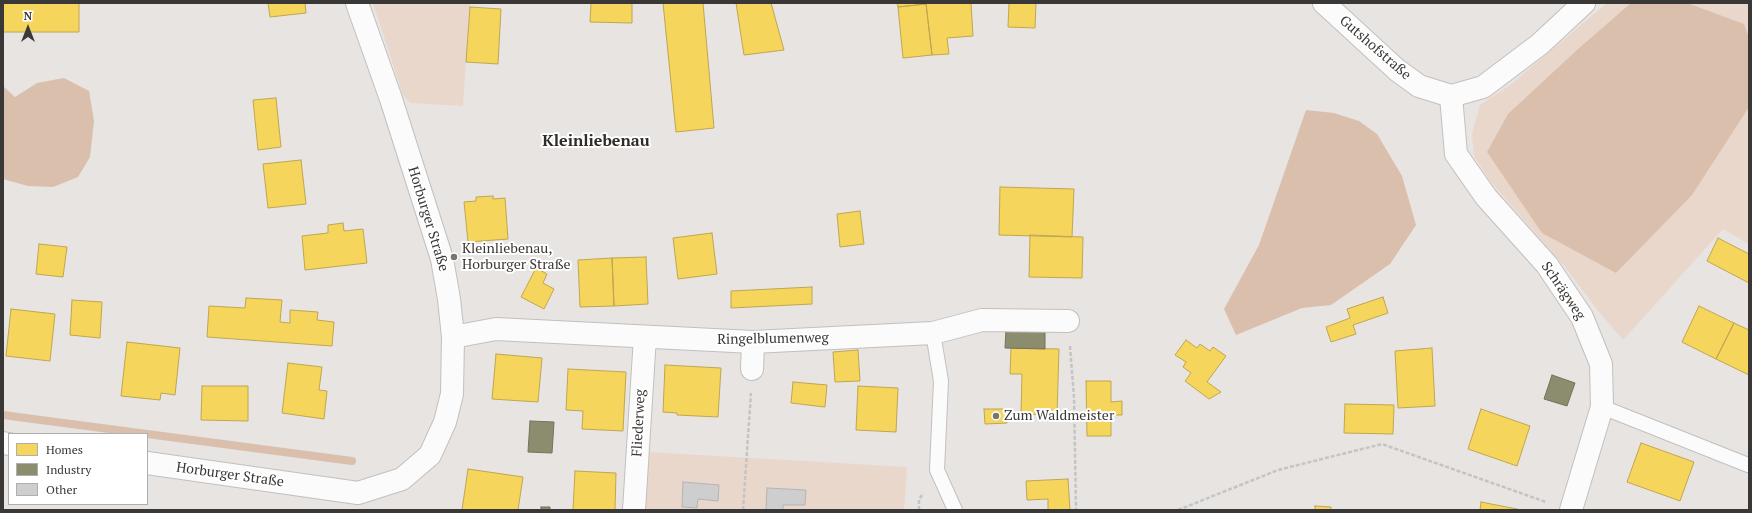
<!DOCTYPE html>
<html>
<head>
<meta charset="utf-8">
<style>
  body { margin:0 }
  #map { position:relative; width:1752px; height:513px; overflow:hidden; background:#e7e4e2; font-family:"PT Serif",serif }
  canvas { display:block }
  .frame { position:absolute; inset:0; border:4px solid #3a3836; pointer-events:none }
  .legend { position:absolute; left:8px; top:433px; width:140px; height:72px; box-sizing:border-box; background:#fff; border:1px solid #b0afaf; margin:0; padding:5px 7px; list-style:none; font-size:12px; color:#3a3836 }
  .legend li { display:flex; align-items:center; gap:8px; height:20px }
  .legend b { width:20px; border:1px solid #b0afaf }
  .north { position:absolute; left:8px; top:8px; width:40px; height:40px; -webkit-text-stroke:3px #fff; paint-order:stroke; rotate:0deg; font-size:11px; font-weight:700; line-height:16px; text-align:center; color:#3a3836 }
  .north::after { content:''; display:block; margin:auto; width:14px; height:18px; background:#3a3836; clip-path:polygon(50% 0,100% 100%,50% 72%,0 100%) }
</style>
</head>
<body>
<div id="map">
<canvas width="1752" height="513"></canvas>
<div class="frame"></div>
<ul class="legend">
<li><b style="height:11px;background:#f6d55c"></b>Homes</li>
<li><b style="height:11px;background:#8c8c6e"></b>Industry</li>
<li><b style="height:11px;background:#cfcece"></b>Other</li>
</ul>
<div class="north">N</div>
</div>
<script>
const ctx = document.querySelector('canvas').getContext('2d');
ctx.lineJoin = 'round';
function paint(path, color) { ctx.fillStyle = color; ctx.fill(path, 'evenodd'); }
const shape = rows => new Path2D(rows.map(r => 'M' + r).join(''));
function strokePath(path, color, width, dash) { ctx.strokeStyle = color; ctx.lineWidth = width; ctx.lineCap = dash ? 'butt' : 'round'; ctx.setLineDash(dash || []); ctx.stroke(path); }
function drawText(font, color, halo, rows, align = 'center') {
  ctx.font = font + ' "PT Serif",serif'; ctx.lineWidth = 4; ctx.setLineDash([]); ctx.textBaseline = 'middle'; ctx.strokeStyle = halo; ctx.fillStyle = color; for (const [text, x, y, turn = 0] of rows) {
    ctx.save(); ctx.translate(x, y); ctx.rotate((+turn || 0) * Math.PI / 180); ctx.textAlign = isNaN(turn) ? turn : align; if (halo) ctx.strokeText(text, 0, 0); ctx.fillText(text, 0, 0); ctx.restore();
  }
}
paint(shape([
  [373,3,470,3,463,106,411,103,403,95],
  [1607,3,1749,3,1749,244,1723,229,1623,340,1600,313,1565,267,1491,182,1474,156,1472,134,1480,105,1509,86],
  [648,452,907,467,904,510,645,510]
]), '#ead7cb');
paint(shape([
  [1631,3,1687,3,1744,24,1749,38,1749,107,1692,195,1616,273,1542,233,1487,152,1508,114,1578,49],
  [64,78,89,91,94,121,90,157,78,177,53,187,28,186,3,179,3,86,15,97,37,83],
  [1306,110,1334,113,1359,121,1377,134,1402,176,1416,225,1390,264,1331,305,1302,308,1236,335,1224,309,1259,245]
]), '#dabfad');
const homes = shape([
  [3,3,79,3,79,32,3,32,3,3],
  [268,3,305,3,306,13,270,17,268,3],
  [591,3,632,3,632,23,590,22,591,3],
  [663,3,703,3,714,128,676,132,663,3],
  [736,3,771,3,784,50,744,55,736,3],
  [897,3,926,3,926,4,898,7,897,3],
  [926,3,971,3,973,36,947,38,949,54,932,55,926,3],
  [1009,3,1036,3,1035,28,1008,27,1009,3],
  [926,4,932,55,903,58,898,7,926,4],
  [470,7,501,9,498,64,466,62,470,7],
  [276,98,281,147,258,150,253,100,276,98],
  [301,160,306,204,268,208,263,164,301,160],
  [1000,187,1074,189,1072,237,999,235,1000,187],
  [493,196,493,199,505,198,508,239,468,242,464,202,476,201,476,197,493,196],
  [860,211,864,244,840,247,837,214,860,211],
  [343,223,344,231,363,229,367,263,305,270,302,236,328,233,328,225,343,223],
  [712,233,717,274,678,279,673,238,712,233],
  [1030,235,1083,237,1082,278,1029,277,1030,235],
  [1718,238,1749,254,1749,283,1707,261,1718,238],
  [39,244,67,247,63,277,36,274,39,244],
  [646,257,648,304,614,306,612,258,646,257],
  [612,258,614,306,580,307,578,260,612,258],
  [536,268,547,274,543,283,554,289,544,309,521,297,536,268],
  [812,287,812,304,731,308,731,291,812,287],
  [1383,297,1388,313,1353,325,1356,334,1331,342,1326,327,1350,318,1347,309,1383,297],
  [246,298,282,300,280,322,290,323,290,310,318,312,317,320,334,322,332,346,207,337,209,306,245,308,246,298],
  [72,300,102,302,100,338,70,335,72,300],
  [1699,306,1734,323,1716,359,1682,342,1699,306],
  [11,309,55,314,50,361,6,356,11,309],
  [1734,323,1749,330,1749,375,1716,359,1734,323],
  [1186,340,1197,348,1200,344,1210,351,1213,347,1226,356,1207,382,1221,392,1209,399,1185,381,1191,373,1183,367,1186,362,1175,355,1186,340],
  [127,342,180,348,175,395,161,393,160,400,121,396,127,342],
  [1011,348,1059,349,1057,415,1021,414,1022,374,1010,374,1011,348],
  [1432,348,1435,406,1398,408,1395,351,1432,348],
  [858,350,860,381,835,382,833,352,858,350],
  [496,354,542,358,538,402,492,399,496,354],
  [288,363,322,367,319,390,327,391,324,419,282,413,288,363],
  [665,365,721,368,718,417,677,415,677,413,663,412,665,365],
  [568,369,626,372,623,431,582,429,583,411,566,410,568,369],
  [1086,381,1111,381,1111,402,1122,401,1122,415,1111,415,1111,436,1087,436,1086,381],
  [793,382,827,385,825,407,791,403,793,382],
  [202,386,248,386,248,421,201,420,202,386],
  [858,386,898,388,896,432,856,430,858,386],
  [1345,404,1394,405,1393,434,1344,433,1345,404],
  [984,409,1006,409,1007,423,985,424,984,409],
  [1481,409,1530,426,1517,466,1468,449,1481,409],
  [1641,443,1694,462,1680,501,1627,482,1641,443],
  [468,469,523,477,518,510,462,510,468,469],
  [575,471,616,473,615,510,573,510,575,471],
  [1068,479,1070,510,1048,510,1048,499,1027,500,1026,481,1068,479],
  [1481,502,1522,510,1480,510,1481,502],
  [1315,506,1331,507,1331,510,1315,510,1315,506]
]);
paint(homes, '#f6d55c');
strokePath(homes, '#bea651', 1);
const industry = shape([
  [1006,329,1045,329,1045,349,1005,348,1006,329],
  [1552,375,1575,383,1567,406,1544,399,1552,375],
  [530,421,554,422,552,453,528,452,530,421],
  [541,507,550,507,550,510,541,510,541,507]
]);
paint(industry, '#8c8c6e');
strokePath(industry, '#73735d', 1);
strokePath(shape([
  [3,415,352,461]
]), '#dabfad', 8);
const building = shape([
  [683,482,719,485,718,501,698,499,697,508,682,507,683,482],
  [767,488,806,490,805,505,783,505,783,510,766,510,767,488]
]);
paint(building, '#cfcece');
strokePath(building, '#b5b4b4', 1);
const service = shape([
  [933,333,941,381,937,470,955,510],
  [1602,407,1748,465]
]);
const minor = shape([
  [1451,96,1456,154,1486,197,1547,265,1582,317,1601,364,1602,407,1571,510],
  [453,337,496,329,753,342,933,333,982,320,1068,321],
  [752,369,753,342],
  [634,510,645,337]
]);
const tertiary = shape([
  [1324,3,1397,70,1419,86,1451,96,1483,87,1540,44,1584,3],
  [3,443,9,444],
  [147,463,358,493,402,479,430,455,445,422,452,394,453,337,449,299,442,259,391,99,357,3]
]);
strokePath(service, '#c2c0be', 16);
strokePath(minor, '#c2c0be', 24);
strokePath(tertiary, '#c2c0be', 24);
strokePath(shape([
  [1070,346,1074,397,1076,510],
  [743,510,751,393],
  [919,510,919,500,923,493],
  [1178,510,1278,470,1382,444,1546,502]
]), '#c5c4c4', 2.5, [4, 2]);
strokePath(service, '#fbfbfb', 14);
strokePath(minor, '#fbfbfb', 22);
strokePath(tertiary, '#fbfbfb', 22);
for (const [x, y, r, color] of [
  [454,257,4,"#777472"],
  [996,416,4,"#777472"]
]) { const dot = new Path2D(); dot.arc(x, y, r, 0, 2 * Math.PI); ctx.fillStyle = color; ctx.fill(dot); strokePath(dot, '#fff', 1.5); }
drawText('14px', '#3a3836', '#fff', [
  ["Gutshofstraße",1375,48,41],
  ["Horburger Straße",428,219,73],
  ["Schrägweg",1563,291,56],
  ["Ringelblumenweg",773,339,-1],
  ["Fliederweg",639,423,-87],
  ["Horburger Straße",230,475,8]
]);
drawText('14px', '#3a3836', '#fff', [
  ["Kleinliebenau,",462,249],
  ["Horburger Straße",462,265],
  ["Zum Waldmeister",1004,416]
], 'left');
drawText('bold 16px', '#302b28', '#fff', [
  ["Kleinliebenau",596,141]
]);
</script>
</body>
</html>
